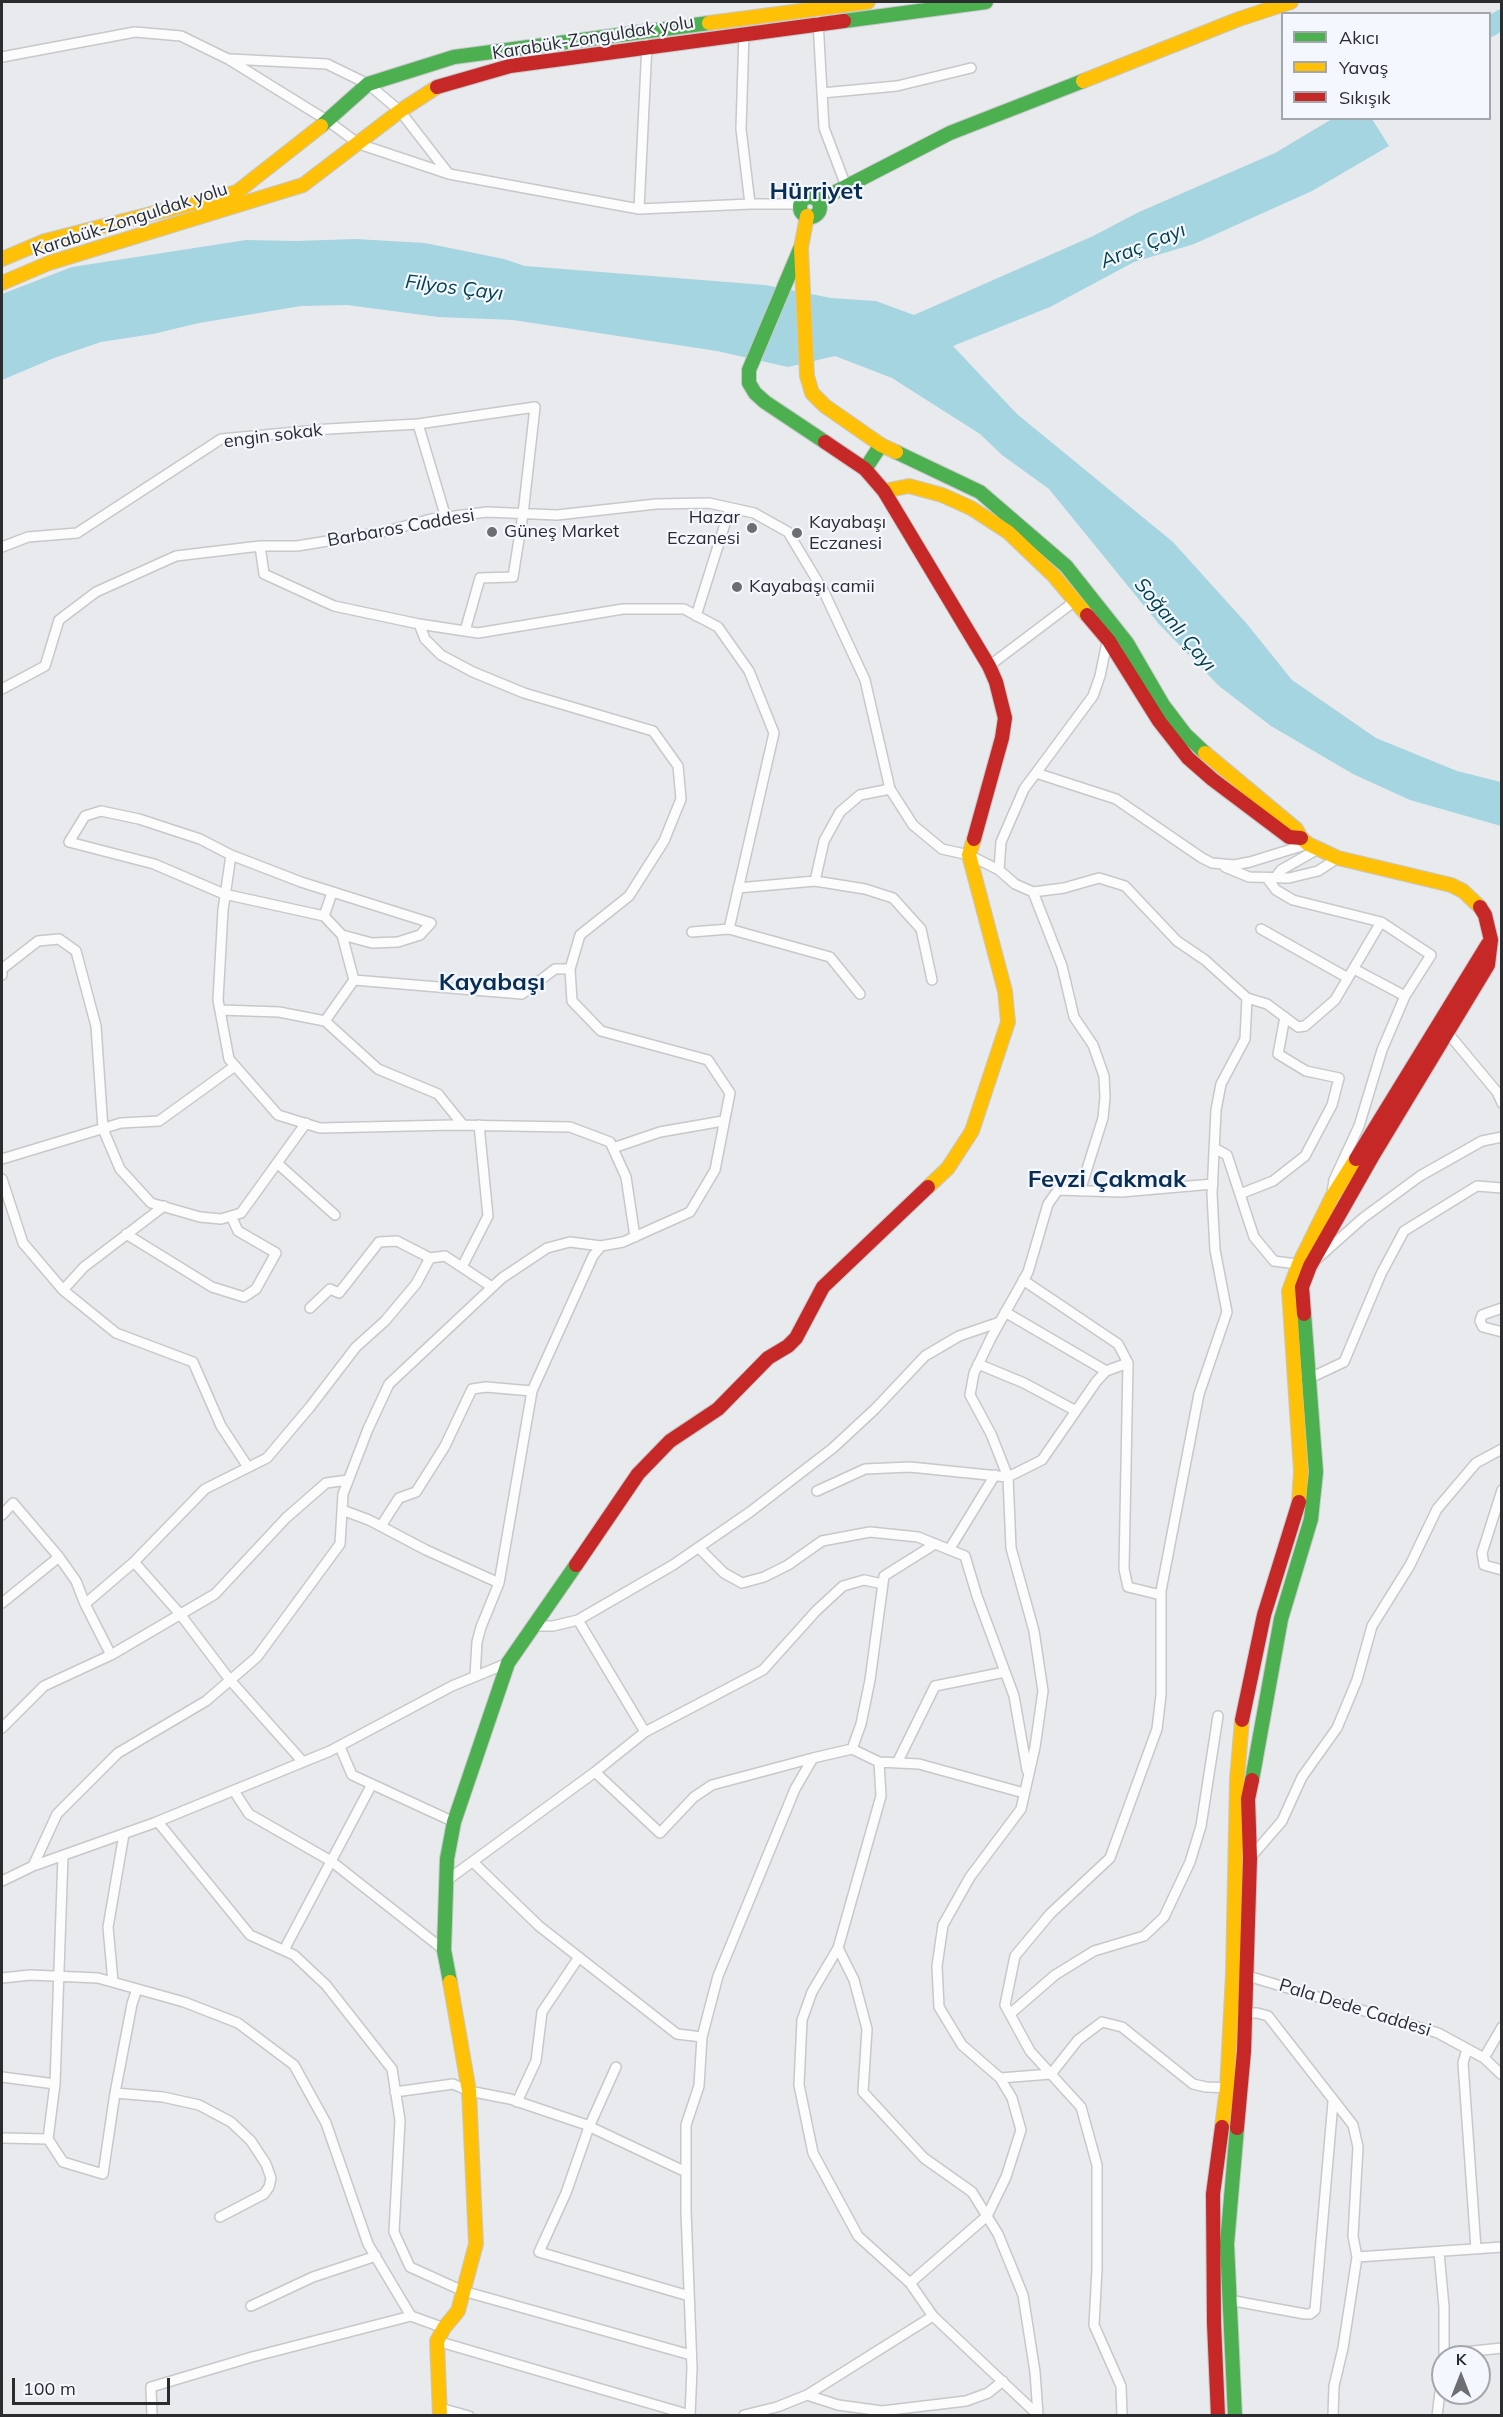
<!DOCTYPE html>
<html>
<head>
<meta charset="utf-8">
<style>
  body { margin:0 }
  #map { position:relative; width:1503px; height:2417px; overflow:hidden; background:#e8eaed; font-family:Mulish,sans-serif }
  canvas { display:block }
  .frame { position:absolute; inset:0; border:3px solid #2a2c2e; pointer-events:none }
  .legend { position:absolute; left:1281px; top:12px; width:210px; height:108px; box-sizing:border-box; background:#f4f7fd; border:2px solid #a3a6aa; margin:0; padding:8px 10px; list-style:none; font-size:18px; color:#2a2c2e }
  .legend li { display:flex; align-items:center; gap:12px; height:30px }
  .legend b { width:30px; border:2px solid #a3a6aa }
  .north { position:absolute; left:1431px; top:2345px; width:60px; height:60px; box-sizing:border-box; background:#f4f7fd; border:2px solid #a3a6aa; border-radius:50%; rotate:0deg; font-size:16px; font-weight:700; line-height:24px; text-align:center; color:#2a2c2e }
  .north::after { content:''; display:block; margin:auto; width:21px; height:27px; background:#6c6e71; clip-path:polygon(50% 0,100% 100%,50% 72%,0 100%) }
  .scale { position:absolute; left:12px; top:2378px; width:158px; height:27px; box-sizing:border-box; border:3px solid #2a2c2e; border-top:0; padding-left:8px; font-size:18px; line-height:21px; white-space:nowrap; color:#2a2c2e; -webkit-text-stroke:4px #f4f7fd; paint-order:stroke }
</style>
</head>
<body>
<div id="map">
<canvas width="1503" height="2417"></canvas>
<div class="frame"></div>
<ul class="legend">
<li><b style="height:8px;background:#4caf50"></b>Akıcı</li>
<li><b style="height:8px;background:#ffc107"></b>Yavaş</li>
<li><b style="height:8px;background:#c62828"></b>Sıkışık</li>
</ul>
<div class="north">K</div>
<div class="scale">100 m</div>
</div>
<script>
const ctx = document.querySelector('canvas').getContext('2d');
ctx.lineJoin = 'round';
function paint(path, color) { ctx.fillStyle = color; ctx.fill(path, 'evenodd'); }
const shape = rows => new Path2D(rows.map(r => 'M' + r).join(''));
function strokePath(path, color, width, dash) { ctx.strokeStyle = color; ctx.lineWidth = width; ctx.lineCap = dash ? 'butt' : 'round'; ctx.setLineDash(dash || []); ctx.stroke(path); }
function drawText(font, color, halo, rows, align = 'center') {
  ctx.font = font + ' Mulish,sans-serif'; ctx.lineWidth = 4.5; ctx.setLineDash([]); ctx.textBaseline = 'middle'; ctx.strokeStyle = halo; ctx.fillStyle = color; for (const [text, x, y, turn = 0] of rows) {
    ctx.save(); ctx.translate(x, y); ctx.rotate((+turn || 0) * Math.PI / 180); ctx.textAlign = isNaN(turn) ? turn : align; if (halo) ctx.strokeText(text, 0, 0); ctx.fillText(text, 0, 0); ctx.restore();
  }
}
paint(shape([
  [1332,119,1372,119,1389,146,1312,191,1194,244,1134,262,1050,307,953,346,1017,414,1173,542,1247,624,1292,680,1376,738,1457,771,1501,782,1501,826,1410,800,1353,774,1271,726,1219,686,1158,623,1049,489,1002,455,980,434,892,378,835,356,788,367,717,351,513,320,438,317,347,305,301,306,199,323,153,334,101,342,54,358,2,380,2,294,72,267,246,240,297,241,355,239,425,243,504,259,525,266,765,285,831,298,876,301,914,315,1093,236,1139,212,1275,153]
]), '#a5d5e1');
strokePath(shape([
  [1490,27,1502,19]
]), '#a5d5e1', 20);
const street = shape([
  [818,21,824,128,846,186],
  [744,33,741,129,750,204],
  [2,57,135,32,181,36,228,59,328,121,359,144,449,174,639,209,750,204,800,204],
  [230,59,327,64,368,84,400,111,448,173],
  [822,93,897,86,971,68],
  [639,209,647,44],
  [418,424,446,518],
  [260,546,264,574,334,606,419,624,478,633,623,609,684,609,718,627,749,671,774,733,729,929],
  [2,547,28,537,77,533,221,439,328,429,418,424,535,407,523,514,513,577,480,578,465,631],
  [696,616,730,508],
  [1111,639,1106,647,1100,676,1093,696,1024,789,1001,842,999,870,1015,884,1033,892,1064,888,1099,878,1125,886,1177,941,1205,960,1247,998,1245,1039,1221,1084,1216,1110,1212,1194,1215,1250,1227,1312,1199,1394,1161,1591,1161,1695,1157,1729,1110,1858,1050,1914,1015,1956,1005,2005,1030,2051,1081,2107,1097,2165,1097,2269,1094,2325,1121,2386,1122,2416],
  [989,666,1075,601],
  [2,689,45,666,59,620,96,592,176,556,260,546,297,546,383,532,431,519,487,512,557,515,656,504,709,503,754,513,788,532,824,592,865,680,890,789,913,825,942,849,969,855,999,870],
  [1036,773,1116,799,1202,858,1212,863,1234,865,1250,862,1308,844],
  [231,855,223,910,218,1000,229,1059,278,1115,320,1128,452,1125,570,1127,610,1142,626,1177,635,1237],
  [1225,867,1249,877,1289,878,1318,871,1338,858],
  [1267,878,1276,890,1293,900,1381,922,1431,955,1405,996,1382,1050,1359,1126,1334,1180,1332,1193],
  [1275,878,1281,870,1318,849],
  [815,881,824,841,840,812,860,795,890,789],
  [738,888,815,881,865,889,893,898,921,929,932,980],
  [1033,892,1062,966,1074,1017,1093,1045,1104,1076,1105,1097,1103,1118,1080,1191],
  [324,916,332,893],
  [1261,929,1348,978],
  [692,932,729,929,830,957,860,994],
  [342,935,372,943,398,942,420,935,431,923,301,882,231,855,200,839,139,819,101,811,85,816,69,842,154,864,224,894,324,916,342,935,354,980],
  [1354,969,1405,996],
  [2,975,2,969,38,941,59,939,76,951,96,1026,103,1129,120,1169,151,1203,200,1217,221,1219,241,1213,306,1123],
  [1247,998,1267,1004,1298,1027,1305,1026,1335,1000,1381,922],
  [220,1010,279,1012,325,1021,378,1069,438,1094,463,1125],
  [325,1021,354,980,522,994,555,969,570,969],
  [1447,1032,1497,1092,1502,1103],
  [613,1148,660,1132,723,1121],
  [1214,1148,1227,1155,1254,1237,1274,1261,1304,1265],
  [2,1159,121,1123,159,1121,235,1066],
  [277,1163,335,1215],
  [2,1179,23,1243,63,1290,116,1333,193,1362,221,1426,248,1467],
  [1213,1184,1121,1192,1058,1190,1048,1204,1028,1272,992,1336,974,1373,970,1395,991,1434,1008,1477,1011,1548,1034,1631,1043,1691,1035,1747,1021,1809,970,1877,943,1925,937,1966,939,2007,962,2045,1000,2078,1051,2074,1078,2040,1102,2022,1122,2027,1193,2084,1206,2087,1232,2088],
  [1240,1194,1273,1181,1305,1156,1332,1105,1339,1078,1306,1071,1278,1054,1285,1017],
  [126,1234,212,1287,244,1297,256,1289,276,1253,238,1231,231,1216],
  [1318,1258,1363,1218,1420,1176,1482,1141,1502,1137],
  [462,1267,488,1216,479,1125],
  [1023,1280,1118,1344,1128,1363,1124,1569,1128,1587,1161,1595],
  [63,1290,84,1267,164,1206],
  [310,1308,330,1289,339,1293,379,1242,397,1241,430,1258],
  [1502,1308,1482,1315,1480,1321,1483,1327,1502,1332],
  [1005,1312,1106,1371],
  [978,1364,1024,1383,1076,1411],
  [1310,1378,1344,1362,1381,1274,1404,1231,1477,1186,1502,1188],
  [1502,1490,1482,1553,1484,1565,1502,1570],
  [817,1491,865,1469,910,1467,1008,1477,1042,1460,1096,1382,1106,1371,1128,1363],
  [342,1510,369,1520,426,1550,499,1583],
  [2,1515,13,1503,59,1557,76,1581,85,1604,111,1655],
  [381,1526,399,1498,416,1492,445,1446,472,1389,486,1387,532,1391],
  [935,1544,884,1576,870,1680,861,1724,852,1749,879,1762,881,1796,838,1948,854,1980,867,2029,863,2092,924,2158,972,2192,998,2234,1023,2295,1035,2372,1038,2415],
  [699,1548,724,1573,742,1583,764,1577,788,1565,822,1541,870,1532,918,1537,965,1556,977,1596,1014,1696,1027,1770],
  [949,1550,995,1475],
  [134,1562,180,1614,230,1680,303,1762],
  [2,1603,59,1557],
  [85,1604,134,1562,205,1489,267,1458,310,1407,356,1347,385,1321,416,1284,430,1258,445,1256,492,1287],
  [578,1620,645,1732],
  [534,1626,553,1626,578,1620,673,1565,750,1512,833,1448,875,1409,925,1356,959,1336,1000,1322],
  [475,1676,477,1642,481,1627,499,1583,532,1391,593,1256,601,1246],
  [2,1728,44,1686,111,1655,215,1594,286,1518,326,1483,348,1480],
  [340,1747,352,1775,454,1822],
  [879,1762,919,1764,1024,1793],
  [897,1763,935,1686,1005,1672],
  [595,1772,660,1833,694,1797,712,1785,813,1758],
  [234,1791,249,1814,331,1861,444,1950],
  [158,1822,250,1935,294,1955,326,1985,392,2069,400,2120,394,2232,410,2267,463,2291,691,2355],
  [63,1856,55,2084,48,2139,63,2162,103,2174,115,2093,132,2004,137,1989],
  [1250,1858,1282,1821,1302,1777,1337,1728,1357,1680,1372,1626,1410,1565,1437,1509,1476,1463,1502,1449],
  [473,1862,539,1926,677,2034,702,2037],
  [33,1866,57,1814,118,1753,206,1701,257,1657,340,1544,343,1494,368,1429,389,1384,502,1278,547,1248,570,1242,601,1246,623,1242,690,1212,715,1170,730,1093,708,1060,601,1031,572,1001,570,969,580,935,629,896,664,841,681,799,678,766,653,731,524,693,473,672,441,655,425,639,419,624],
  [2,1881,33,1866,154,1823,330,1751,452,1686,508,1663],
  [446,1881,595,1772,645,1732,763,1670,816,1611,843,1586,864,1580,883,1584],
  [838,1948,812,1992,802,2020,799,2085,813,2153,858,2236,910,2283,933,2316,1039,2416],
  [284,1950,372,1784],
  [1241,1974,1438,2033,1484,2058,1502,2075],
  [2,1978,30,1975,98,1978,184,2002,238,2023,294,2065,326,2123,368,2244,411,2316,444,2328],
  [113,1982,108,1927,124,1834],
  [1239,2013,1257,2013,1268,2016,1353,2125,1358,2147,1353,2236,1357,2257,1343,2348,1334,2386,1333,2416],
  [1010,2014,1055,1975,1094,1951,1144,1936,1164,1917,1190,1862,1201,1826,1218,1716],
  [1467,2049,1463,2063,1476,2249],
  [1484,2058,1502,2027],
  [616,2067,589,2127,566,2193,539,2252,689,2296],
  [2,2077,55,2084],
  [395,2092,453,2084,469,2091,510,2099,584,2124,686,2172],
  [115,2093,163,2097,199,2105,231,2122,251,2141,266,2164,271,2178,269,2187,264,2194,220,2217],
  [517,2102,536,2061,542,2012,579,1957],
  [2,2138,48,2139],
  [1439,2252,1444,2307,1444,2357],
  [1357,2257,1502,2247],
  [910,2283,987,2216,1006,2177,1021,2130,1012,2098,1000,2078],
  [1229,2300,1305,2314,1310,2314,1315,2310,1333,2102],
  [251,2306,313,2277,376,2256],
  [437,2341,690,2415],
  [1445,2354,1502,2348],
  [807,2395,838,2405,882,2411,966,2401,988,2393,1003,2381],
  [440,2408,469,2416],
  [744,2415,777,2407,807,2395,933,2316],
  [152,2416,151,2387,252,2357,411,2316],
  [690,2416,692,2368,686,2211,686,2125,699,2086,702,2037,718,1976,795,1789,813,1758,852,1749],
  [1437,2416,1443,2368]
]);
const fast = shape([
  [844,21,986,2],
  [321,126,368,84,454,57,709,23],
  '800 207a10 10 0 1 1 20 0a10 10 0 1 1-20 0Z',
  [818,201,950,133,1083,81],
  [800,249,749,370,749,383,755,393,765,402,825,442],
  [896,452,980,492,1066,566,1127,643,1163,705,1185,734,1205,753],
  [865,469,881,445],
  [1252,1780,1281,1619,1311,1519,1316,1472,1304,1314],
  [450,1982,444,1950,447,1859,454,1822,508,1663,576,1565],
  [1235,2416,1227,2244,1237,2128]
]);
const slow = shape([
  [709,23,868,2],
  [1083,81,1239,19,1291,2],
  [807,216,801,248,807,376,812,393,825,406,881,445,896,452],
  [2,259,45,241,237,192,321,126],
  [2,283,49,263,303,185,400,111,437,87],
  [884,491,909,486,942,495,971,508,1008,532,1054,576,1087,615],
  [1205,753,1296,829,1301,838,1308,844,1338,858,1451,885,1463,891,1480,907],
  [928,1187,948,1168,972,1131,1008,1022,1005,991,969,855,974,839],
  [1299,1502,1301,1471,1289,1291,1299,1264,1332,1197,1356,1159],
  [1222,2127,1227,2088,1233,1974,1237,1779,1242,1720],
  [440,2416,437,2341,444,2328,458,2311,476,2244,469,2091,450,1982]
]);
const jam = shape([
  [437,87,510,66,844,21],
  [825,442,865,469,884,491,989,666,996,682,1005,718,1002,738,974,839],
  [1087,615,1109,641,1159,721,1188,758,1212,779,1289,837,1301,838],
  [1356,1159,1488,944],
  [1304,1314,1302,1287,1310,1266,1372,1157,1488,965,1491,940,1485,915,1480,907],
  [576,1565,638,1474,670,1441,718,1409,768,1358,788,1346,796,1338,823,1287,928,1187],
  [1242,1720,1264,1615,1299,1502],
  [1237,2128,1244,2051,1250,1858,1248,1799,1252,1780],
  [1218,2416,1214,2323,1213,2194,1222,2127]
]);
strokePath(street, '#c7c8ca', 12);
strokePath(fast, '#c7c8ca', 16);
strokePath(slow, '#c7c8ca', 16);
strokePath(jam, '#c7c8ca', 16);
strokePath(street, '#fcfcfc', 9);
strokePath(fast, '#4caf50', 14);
strokePath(slow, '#ffc107', 14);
strokePath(jam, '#c62828', 14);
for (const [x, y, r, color] of [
  [752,528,6,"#6c6e71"],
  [492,532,6,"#6c6e71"],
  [797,533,6,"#6c6e71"],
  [737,587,6,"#6c6e71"]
]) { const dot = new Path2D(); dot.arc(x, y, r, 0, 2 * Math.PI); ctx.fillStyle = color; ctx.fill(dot); strokePath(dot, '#f4f7fd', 2); }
drawText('18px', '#2a2c2e', '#f4f7fd', [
  ["Karabük-Zonguldak yolu",593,38,-9],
  ["Karabük-Zonguldak yolu",130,220,-18],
  ["engin sokak",273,436,-7],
  ["Barbaros Caddesi",401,528,-10],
  ["Pala Dede Caddesi",1355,2008,17]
]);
drawText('18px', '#2a2c2e', '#f4f7fd', [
  ["Hazar",740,518,"right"],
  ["Eczanesi",740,539,"right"],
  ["Kayabaşı",809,523],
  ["Eczanesi",809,544],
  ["Güneş Market",504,532],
  ["Kayabaşı camii",749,587]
], 'left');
drawText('italic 20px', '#00424e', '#f4f7fd', [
  ["Araç Çayı",1143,246,-22],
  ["Filyos Çayı",454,288,7],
  ["Soğanlı Çayı",1175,625,50]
]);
drawText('bold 24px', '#082e54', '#f4f7fd', [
  ["Hürriyet",816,192],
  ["Kayabaşı",492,983],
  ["Fevzi Çakmak",1107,1180]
]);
</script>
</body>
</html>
